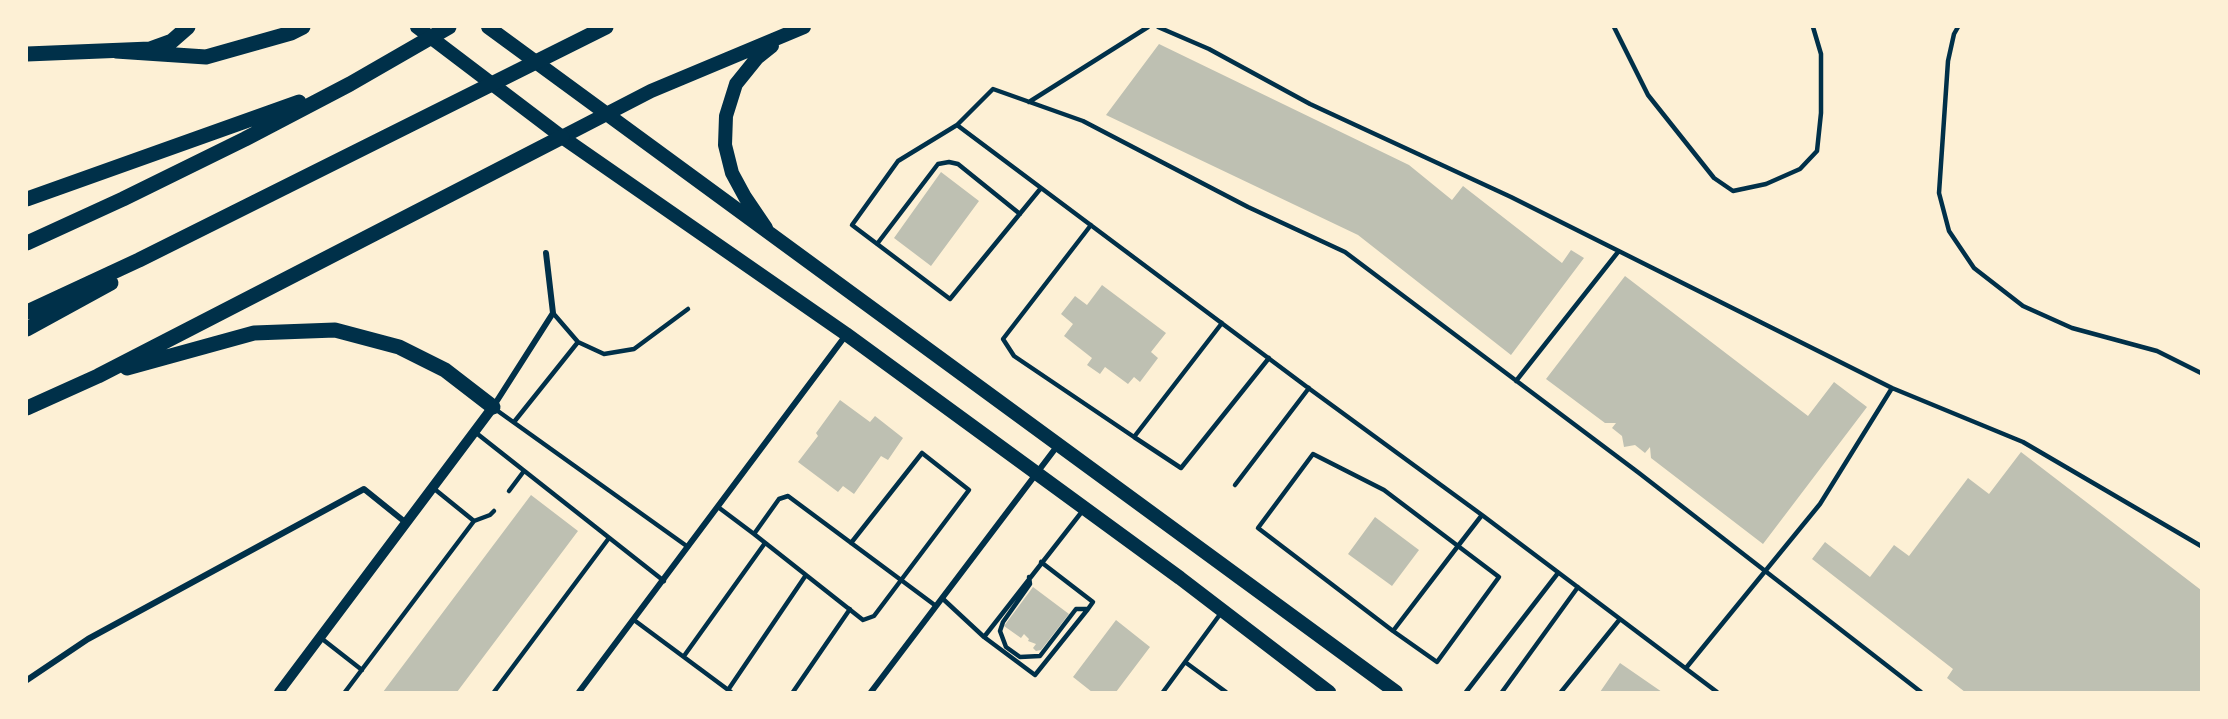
<!DOCTYPE html>
<html>
<head>
<meta charset="utf-8">
<style>
  body { margin:0 }
  #map { position:relative; width:2228px; height:719px; overflow:hidden; background:#fdf0d5; font-family:"Playfair Display",serif }
  canvas { display:block }
  .frame { position:absolute; inset:0; border:28px solid #fdf0d5; pointer-events:none }
</style>
</head>
<body>
<div id="map">
<canvas width="2228" height="719"></canvas>
<div class="frame"></div>
</div>
<script>
const ctx = document.querySelector('canvas').getContext('2d');
ctx.lineJoin = 'round';
function paint(path, color) { ctx.fillStyle = color; ctx.fill(path, 'evenodd'); }
const shape = rows => new Path2D(rows.map(r => 'M' + r).join(''));
function strokePath(path, color, width, dash) { ctx.strokeStyle = color; ctx.lineWidth = width; ctx.lineCap = dash ? 'butt' : 'round'; ctx.setLineDash(dash || []); ctx.stroke(path); }
paint(shape([
  [1159,44,1409,165,1452,200,1463,186,1562,263,1571,250,1584,258,1511,355,1358,235,1106,115],
  [941,172,979,201,931,266,894,238],
  [1625,276,1808,416,1834,382,1867,407,1763,544,1651,458,1650,447,1645,453,1635,445,1624,447,1622,436,1612,428,1616,423,1605,423,1546,379],
  [1102,285,1166,333,1151,352,1158,358,1140,382,1134,377,1128,384,1105,367,1100,374,1087,365,1092,358,1064,336,1073,324,1061,314,1075,296,1087,305],
  [840,400,870,422,875,416,903,438,888,460,881,456,854,494,843,486,838,492,798,462,818,436,816,433],
  [2021,452,2201,590,2201,692,1965,692,1947,678,1953,669,1812,559,1825,542,1870,577,1894,545,1909,556,1968,478,1989,494],
  [531,495,578,531,457,692,383,692],
  [1375,517,1419,550,1392,586,1348,554],
  [1033,587,1069,614,1041,650,1036,651,1033,648,1036,644,1028,641,1029,639,1024,634,1021,638,1004,626],
  [1116,620,1150,647,1116,692,1092,692,1073,677],
  [1620,663,1662,692,1600,692]
]), '#bec0b2');
strokePath(shape([
  [1158,27,1209,49,1310,104,1511,197,1892,388,1820,504,1686,668],
  [1614,27,1648,95,1714,178,1733,191,1766,184,1800,169,1817,151,1821,113,1821,54,1813,27],
  [1958,27,1954,34,1948,61,1939,193,1949,231,1974,268,2023,306,2072,328,2157,351,2201,373],
  [1029,102,1148,27],
  [957,125,1307,387,1482,515,1458,546,1393,631,1258,528,1313,454,1384,490,1458,546,1499,577,1437,662,1393,631],
  [1041,188,950,299,852,225,898,161,957,125,993,89,1083,121,1248,207,1345,252,1639,473,1921,692],
  [1091,225,1003,339,1014,356,1134,437,1222,323],
  [877,244,938,164,949,162,958,164,1020,214],
  [578,342,604,354,634,349,688,309],
  [1516,381,1618,252],
  [1892,388,2023,442,2201,546],
  [495,409,688,547],
  [514,422,578,342,553,313],
  [475,432,664,581],
  [1134,437,1181,468,1269,358],
  [1235,485,1309,388],
  [432,487,474,521],
  [509,491,524,471],
  [718,507,754,534,779,499,788,496,936,606],
  [1482,515,1717,692],
  [754,534,863,620,874,616,969,490,922,453,851,543],
  [1029,577,1030,584,1003,622,1000,631,1006,647,1020,657,1040,656,1076,609,1088,609],
  [942,598,984,637,1084,509],
  [634,620,731,692],
  [984,637,1035,675,1088,609,1093,602,1041,562],
  [321,638,362,670],
  [684,656,765,543],
  [1185,662,1226,692],
  [728,690,806,575],
  [345,692,474,521,490,515,494,511],
  [494,692,609,538],
  [793,692,850,609],
  [1163,692,1221,613],
  [1466,692,1558,573],
  [1502,692,1578,587],
  [1561,692,1620,619]
]), '#003049', 4.5);
strokePath(shape([
  [493,407,553,313,546,253],
  [27,680,88,639,364,489,405,522],
  [579,692,846,335],
  [871,692,1058,445]
]), '#003049', 6);
strokePath(shape([
  [279,692,493,407]
]), '#003049', 10);
strokePath(shape([
  [417,27,562,137,846,334,1180,578,1329,692],
  [488,27,1396,692],
  [562,137,651,91,804,27],
  [766,228,745,197,732,173,725,145,726,116,736,84,757,58,772,46]
]), '#003049', 14);
strokePath(shape([
  [116,51,206,57,291,33,303,27],
  [27,54,150,49,172,41,188,27],
  [27,199,299,102],
  [27,243,123,199,245,139,350,84,449,27],
  [27,312,139,260,606,27],
  [27,329,111,283],
  [127,368,254,333,335,330,399,347,445,370,493,407],
  [27,408,98,376,562,137]
]), '#003049', 15);
</script>
</body>
</html>
